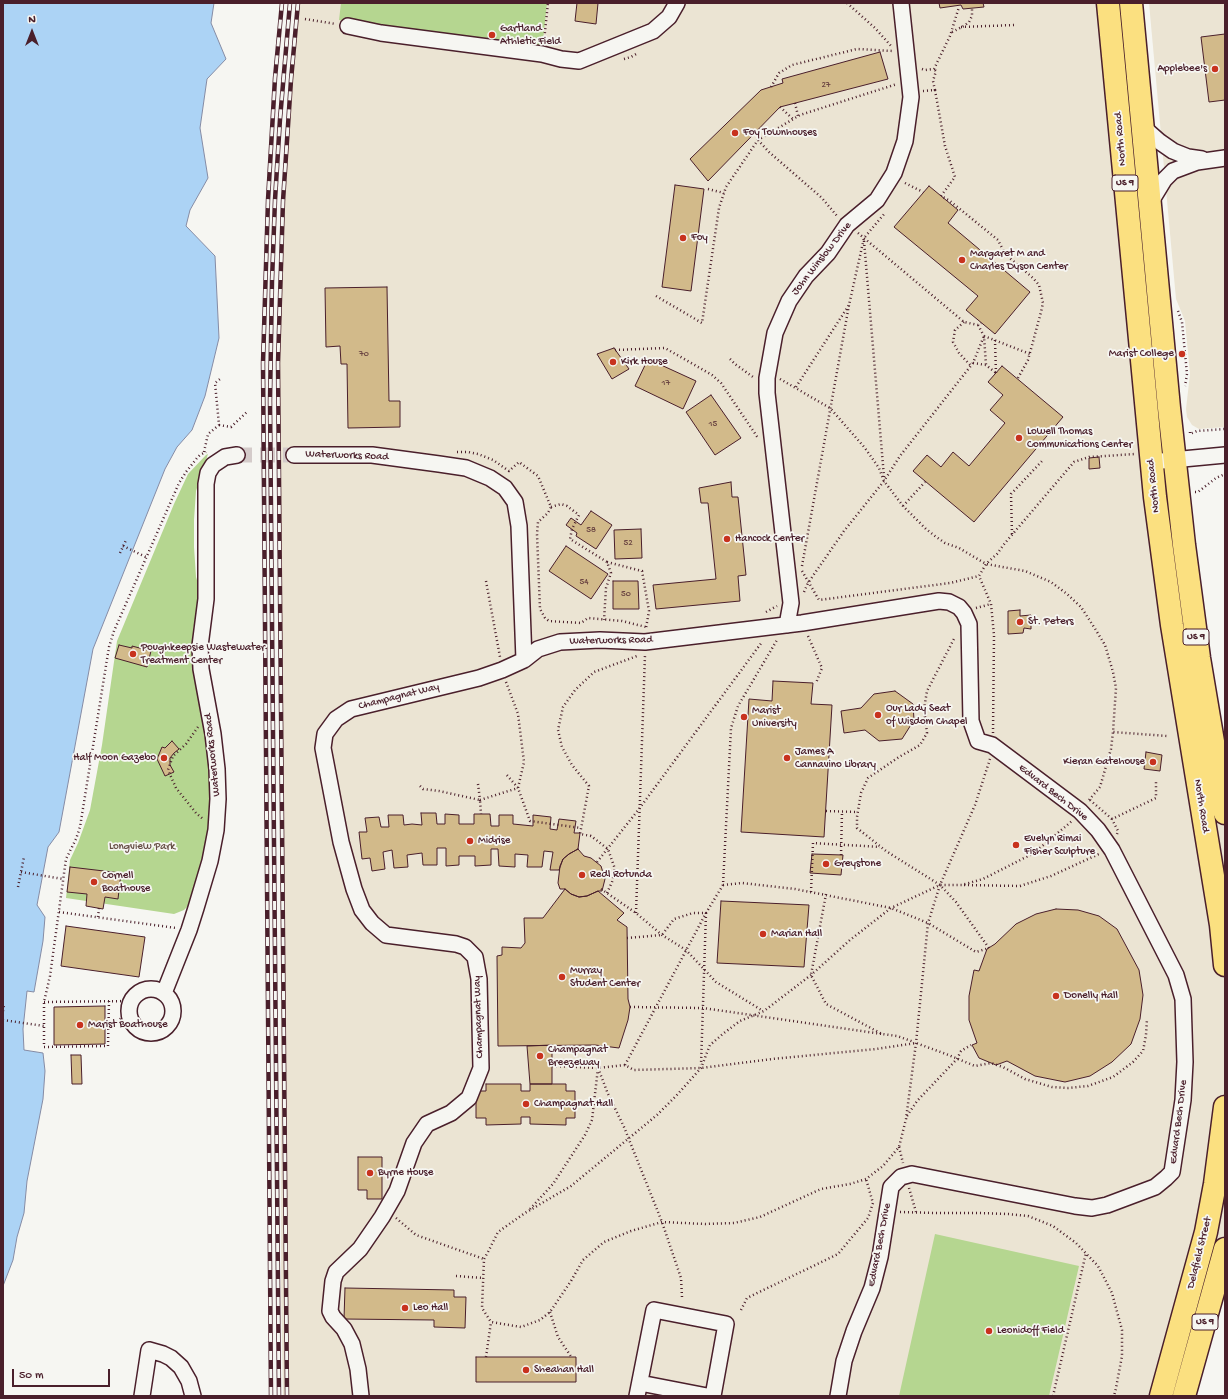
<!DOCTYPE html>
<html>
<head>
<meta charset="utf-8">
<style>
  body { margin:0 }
  #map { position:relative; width:1228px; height:1399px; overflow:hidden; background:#f6f6f2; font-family:"Gochi Hand",sans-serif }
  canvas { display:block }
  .frame { position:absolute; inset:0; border:4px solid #4a1f2b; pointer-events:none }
  .north { position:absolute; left:12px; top:12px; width:40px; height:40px; -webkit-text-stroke:3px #f6f6f2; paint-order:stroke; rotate:0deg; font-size:11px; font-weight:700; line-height:16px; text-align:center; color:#4a1f2b }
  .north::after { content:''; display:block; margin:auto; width:14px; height:18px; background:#4a1f2b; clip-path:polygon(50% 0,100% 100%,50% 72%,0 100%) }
  .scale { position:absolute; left:12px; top:1369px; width:98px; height:18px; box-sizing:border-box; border:2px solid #4a1f2b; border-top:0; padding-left:5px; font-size:12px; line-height:14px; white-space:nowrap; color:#4a1f2b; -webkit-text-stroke:3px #f6f6f2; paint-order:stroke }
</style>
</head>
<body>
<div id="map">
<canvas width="1228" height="1399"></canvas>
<div class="frame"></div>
<div class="north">N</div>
<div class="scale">50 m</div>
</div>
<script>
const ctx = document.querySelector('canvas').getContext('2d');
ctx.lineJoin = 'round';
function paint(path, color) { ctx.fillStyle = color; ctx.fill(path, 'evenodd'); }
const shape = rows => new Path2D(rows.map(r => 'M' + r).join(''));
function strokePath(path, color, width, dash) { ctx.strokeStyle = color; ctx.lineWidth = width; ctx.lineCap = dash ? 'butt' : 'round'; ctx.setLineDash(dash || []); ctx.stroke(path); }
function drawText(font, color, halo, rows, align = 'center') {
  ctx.font = font + ' "Gochi Hand",sans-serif'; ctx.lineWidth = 3.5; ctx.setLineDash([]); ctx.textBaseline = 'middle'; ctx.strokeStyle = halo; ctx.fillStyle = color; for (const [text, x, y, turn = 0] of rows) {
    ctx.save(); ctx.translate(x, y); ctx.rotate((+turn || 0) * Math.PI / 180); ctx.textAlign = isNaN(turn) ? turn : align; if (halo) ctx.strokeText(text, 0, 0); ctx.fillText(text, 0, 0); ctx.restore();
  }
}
paint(shape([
  [296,3,1109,3,1152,465,1176,463,1225,813,1225,1246,1186,1396,283,1396,281,1284,281,989,277,355,285,142],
  [1149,3,1225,3,1225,427,1199,429,1192,425,1187,417,1186,409,1190,374,1185,321,1176,299]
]), '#ebe4d3');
paint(shape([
  [341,3,547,3,542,50,339,20],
  [208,454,196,491,194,520,194,547,196,577,202,596,194,625,193,634,210,732,210,828,192,902,184,910,174,914,66,898,70,860,78,843,90,810,102,745,117,641,174,504,188,474,206,455],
  [935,1234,1079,1266,1049,1396,899,1396]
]), '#b5d690');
const water = shape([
  [3,3,214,3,211,23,226,59,207,79,200,128,208,178,190,210,186,226,215,256,219,338,205,396,192,430,177,447,165,469,93,649,59,832,48,847,37,905,45,917,43,941,34,992,27,991,23,1029,24,1050,43,1053,45,1071,43,1099,27,1181,24,1213,17,1237,13,1260,3,1286,3,3]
]);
paint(water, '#acd3f5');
strokePath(water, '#858ba4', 1);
const building = shape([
  [577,3,598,3,596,24,575,21,577,3],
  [939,3,983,3,984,7,963,9,961,5,940,8,939,3],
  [1225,34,1225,100,1209,102,1201,37,1225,34],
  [880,52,888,79,780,107,708,181,690,159,761,90,783,83,782,79,880,52],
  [675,185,704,189,691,291,662,287,675,185],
  [929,186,958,210,948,223,1030,292,995,334,966,310,978,296,894,227,929,186],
  [387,287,389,401,400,401,400,427,348,428,347,364,341,364,340,346,326,347,325,288,387,287],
  [614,348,629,369,612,379,597,354,614,348],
  [648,359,696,381,683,409,635,386,648,359],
  [1002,366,1063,417,974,522,913,471,927,455,941,467,953,452,969,466,1005,423,990,410,1003,395,988,382,1002,366],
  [711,395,741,438,715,455,686,412,711,395],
  [1099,457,1100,468,1089,469,1089,458,1099,457],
  [731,482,732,497,738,497,746,575,738,576,740,601,656,609,653,585,716,579,708,503,701,503,699,488,731,482],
  [591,511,612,525,596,549,576,536,577,533,566,525,571,518,581,525,591,511],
  [641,529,642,558,615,559,614,530,641,529],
  [566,546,608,574,591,599,549,571,566,546],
  [613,581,638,581,639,609,613,609,613,581],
  [1020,610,1020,616,1031,615,1031,629,1024,628,1023,633,1008,634,1008,611,1020,610],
  [119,645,132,648,132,646,151,651,147,667,115,658,119,645],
  [773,681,813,683,811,704,832,705,824,837,741,832,749,699,772,701,773,681],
  [895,691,913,704,914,720,902,739,879,741,865,730,844,733,841,711,861,708,874,694,895,691],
  [172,741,179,749,174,753,170,758,170,765,174,772,165,776,157,759,162,747,165,748,172,741],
  [1146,752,1162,755,1160,771,1144,769,1146,752],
  [421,813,436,813,437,824,445,824,445,814,459,815,459,824,474,824,474,814,490,814,491,826,499,826,499,815,513,815,513,824,533,826,533,815,551,817,550,829,557,830,559,819,576,821,574,833,580,833,578,849,569,854,563,859,559,870,550,870,553,852,544,851,542,867,527,867,528,855,515,854,515,867,499,866,498,849,491,849,491,865,475,866,475,856,459,856,459,865,446,866,446,848,437,848,437,865,423,865,422,853,407,855,408,867,394,868,392,850,383,852,385,869,372,871,370,858,362,859,359,832,367,832,365,818,379,817,381,827,389,827,388,815,403,815,404,825,412,824,422,825,421,813],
  [578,849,584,856,591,858,601,866,605,879,602,891,598,891,587,896,579,897,571,894,565,889,560,889,558,883,560,866,563,859,569,854,578,849],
  [812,854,843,855,841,875,810,873,812,854],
  [70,867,121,873,118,899,105,897,103,909,86,906,87,894,67,892,70,867],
  [565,889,571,894,579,897,587,896,598,891,624,913,617,920,627,927,628,999,630,1007,628,1020,619,1048,595,1045,498,1046,497,956,502,955,502,947,521,948,525,943,524,918,543,918,565,889],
  [721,901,809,905,804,967,717,963,721,901],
  [1056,909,1078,910,1099,916,1117,929,1139,970,1143,995,1140,1019,1131,1044,1112,1062,1090,1076,1065,1082,1035,1076,1007,1061,996,1065,979,1058,972,1045,977,1043,969,1020,969,996,974,970,979,971,987,949,995,944,1016,924,1036,914,1056,909],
  [66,926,145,937,139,977,61,966,66,926],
  [105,1006,105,1044,54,1045,54,1007,105,1006],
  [552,1045,552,1084,530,1084,527,1046,552,1045],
  [71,1055,81,1055,82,1084,72,1084,71,1055],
  [486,1084,521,1084,521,1091,530,1091,530,1084,566,1084,566,1091,575,1091,575,1118,566,1118,566,1125,530,1124,530,1117,521,1117,521,1124,486,1125,486,1118,476,1118,476,1091,486,1091,486,1084],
  [358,1157,382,1157,382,1199,367,1199,367,1190,358,1190,358,1157],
  [345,1288,454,1290,454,1297,466,1297,465,1328,434,1327,434,1320,344,1319,345,1288],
  [476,1357,576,1357,576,1382,476,1382,476,1357]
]);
paint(building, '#d2ba8a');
strokePath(building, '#4a1f2b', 1);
strokePath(shape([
  [237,455,294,455]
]), '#d4cbca', 15, [15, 8]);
const minor = shape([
  [348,26,381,33,542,54,561,59,579,61,653,31,669,17,677,3],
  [1143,127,1160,142,1173,151,1188,157,1202,159],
  [1150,203,1164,180,1173,171,1197,162,1225,158],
  [294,455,372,455,439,464,466,468,490,478,505,488,515,502,519,526,524,660],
  [1151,462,1225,455],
  [787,625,791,603,767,393,767,378,775,333,789,301,806,276,828,253,847,225,877,200,894,173,905,141,911,97,901,3],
  '129 1011a22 22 0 1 1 44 0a22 22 0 1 1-44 0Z',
  [164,993,189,930,196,908,210,861,216,830,218,799,217,769,213,734,201,669,200,646,206,599,206,484,208,473,213,465,225,457,237,455],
  [640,1383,707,1396],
  [142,1396,149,1350,163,1354,171,1358,181,1367,189,1381,193,1396],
  [361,1396,358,1369,352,1344,344,1329,333,1317,330,1311,333,1281,336,1272,360,1249,382,1217,397,1191,414,1143,427,1124,451,1113,469,1098,481,1068,479,979,475,957,465,947,456,944,386,935,372,923,362,910,354,889,341,842,323,748,325,734,336,719,351,709,479,678,502,670,524,660,538,649,560,642,600,640,645,642,802,623,939,601,949,602,959,607,964,613,969,624,971,721,978,741,992,745,1080,811,1098,830,1112,850,1176,975,1183,999,1185,1062,1183,1100,1172,1172,1166,1178,1155,1187,1107,1205,1092,1208,1075,1206,912,1174,901,1177,891,1187,880,1257,872,1288,854,1331,844,1361,838,1396],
  [637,1396,654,1310,726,1324,713,1396]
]);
const highway = shape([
  [1108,3,1155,497,1172,625,1221,925,1225,965],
  [1131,3,1169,408,1184,545,1199,658,1225,813],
  [1161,1396,1206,1232,1215,1184,1225,1107],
  [1184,1396,1225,1249]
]);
strokePath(minor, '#4a1f2b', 18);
strokePath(highway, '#4a1f2b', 25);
strokePath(shape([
  [847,3,875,28,892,47],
  [305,19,336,24],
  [961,27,1015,25],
  [952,32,964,26,969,22,972,16,972,8],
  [544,41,548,3],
  [624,59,631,57,638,53],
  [922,69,925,70,934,69,950,36,959,7],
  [771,87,779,73,792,65,857,49,893,51],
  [935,90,945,146,955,177,941,196,950,201,998,240,1005,254,1033,278,1039,285,1043,303,1041,312,1028,360,1018,378],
  [923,91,935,90,933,81,936,71,934,69],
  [795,103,798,116],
  [780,107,793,119],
  [758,140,769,152,822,198,837,216],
  [905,183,923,192],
  [708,189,724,193],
  [858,233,964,322,978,325,981,323],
  [864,241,884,477],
  [656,296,702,323,719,208,726,187,758,140,800,115,897,84],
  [1178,311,1182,322,1187,374,1185,386],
  [964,322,955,330,953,342,959,353,971,366],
  [978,325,984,336,986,365],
  [984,336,1030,354],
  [995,340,996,374],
  [615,350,665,348,712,375,721,383,758,438],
  [730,359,735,364,753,377,754,376],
  [973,363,986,365,996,373],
  [780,379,830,408,865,448,879,468,884,481,903,506,926,529,935,536,945,543,959,548,986,564,1025,571,1051,582,1067,594,1081,607,1094,627,1105,645,1113,672,1116,688,1113,732,1167,736],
  [796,387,849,305,864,238,885,213],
  [219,425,231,427,248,411],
  [1190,432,1190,434,1197,431,1225,429],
  [204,452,208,434,219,425,215,383,220,379],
  [457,452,468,452,478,454,493,460,509,471,519,462,538,476,551,507,548,513,538,522,537,534,540,609,545,618,549,621,581,623,588,618,622,621,646,627],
  [1195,492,1198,492,1216,478,1225,474],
  [903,506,925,482],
  [551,507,561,504,567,506,579,515,572,529,570,539,607,562,611,573,606,588,604,620],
  [1012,534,1011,494,1043,460],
  [123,546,146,557],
  [120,553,126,540],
  [607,562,642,571,649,611,646,628],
  [802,566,849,305],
  [802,571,819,600,950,583,979,576],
  [486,581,500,657],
  [804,592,808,583,844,531,884,481,900,456,973,363,984,336],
  [976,608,991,604],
  [766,612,777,606],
  [808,636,822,668,816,683],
  [506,682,518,714,524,762,518,788,530,821,581,828],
  [198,727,186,744,173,756,168,770,176,788,196,813,203,819],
  [993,733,994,635,991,604,979,576,986,564,997,554,1005,543,1074,462,1089,457,1135,454],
  [990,759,975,805,940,885,928,923,916,1043,906,1119,899,1147,883,1166,866,1179,850,1184,821,1189,760,1217,734,1223,705,1224,662,1222,631,1231,604,1242,583,1260,571,1281,550,1312,540,1320,521,1327,491,1322,482,1308,484,1259,489,1250,498,1232,525,1213,571,1186,657,1115,676,1096,701,1068,710,1045,724,1033,740,1021,764,1011,811,975,850,940,891,908,940,885,962,885,983,879,1034,853,1072,821],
  [478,784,480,800,518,788,506,774],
  [420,786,423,789,439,791,480,800,481,814],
  [1089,800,1100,787,1111,749,1113,732],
  [1090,800,1112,819],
  [826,811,858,812],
  [1117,834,1118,831,1112,819,1156,798,1156,780],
  [841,855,842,811],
  [597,862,639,809,762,642],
  [21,872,63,879],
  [723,885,742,883,795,889,891,908,928,923,976,952,989,948,956,902,940,885,886,851,857,828,857,817,861,793,868,778,899,757,920,745,927,733,924,709,927,691,955,637],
  [964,885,1020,886,1051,876,1099,854],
  [18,887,24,857],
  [601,889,636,913,662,935,686,950,716,982,763,1011],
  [811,892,813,843,880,847],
  [607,893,612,882,615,869,608,849,591,836,580,834,589,786,572,765,562,747,558,730,563,707,575,690,594,672,637,656],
  [826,894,811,975,826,1004,882,1034,897,1036,914,1042],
  [59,912,176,928],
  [636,913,645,655],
  [98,917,99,908],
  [627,938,662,935,674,919,693,913,706,913,701,1065],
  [109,1001,108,1046,44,1047,44,1002,50,976,66,859,76,839,80,827,109,647,114,631,179,483,186,472,197,458,200,455,206,452],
  [44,1002,131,1001],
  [630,1007,703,1008,882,1034],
  [3,1011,4,1005],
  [3,1020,44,1026],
  [109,1022,117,1022,128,1012],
  [625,1065,706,913,723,885,731,728,738,706,777,640],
  [552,1066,598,1068,625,1065,634,1070,701,1068,772,1059,876,1049,916,1043,946,1054,975,1066,991,1063,1003,1067,1025,1079,1052,1087,1068,1088,1088,1086,1113,1077,1133,1062,1143,1051,1146,1035,1147,1019],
  [598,1068,608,1094,624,1127,662,1222,681,1278,682,1297],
  [907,1116,917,1101,957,1059,961,1051,971,1045],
  [899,1147,903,1163],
  [909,1188,916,1212],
  [530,1209,553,1184,585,1135,592,1120,598,1068],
  [900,1212,934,1213,978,1213,1008,1214,1028,1216,1053,1226,1076,1243,1098,1266,1112,1293,1122,1330,1122,1356,1116,1388,1114,1396],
  [396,1218,416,1235,484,1259],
  [456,1276,483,1278],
  [741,1310,747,1298,838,1254,868,1218,873,1203,866,1179],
  [550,1312,558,1337,572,1358],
  [486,1357,491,1322],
  [1053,1396,1086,1253]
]), '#4a1f2b', 2.5, [1, 3]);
strokePath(minor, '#f6f6f2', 15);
strokePath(highway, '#fbe080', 22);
const rail = shape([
  [271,1396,263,363,268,200,275,78,282,3],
  [279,1396,270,401,272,281,275,200,280,119,290,3],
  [287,1396,278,363,283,201,291,80,298,3]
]);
strokePath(rail, '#4a1f2b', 4.5);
strokePath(rail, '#f6f6f2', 3, [9]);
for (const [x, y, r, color] of [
  [492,35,4,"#c8321e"],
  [1215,69,4,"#c8321e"],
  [735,133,4,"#c8321e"],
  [683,238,4,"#c8321e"],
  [962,260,4,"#c8321e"],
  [1182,354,4,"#c8321e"],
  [613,362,4,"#c8321e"],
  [1019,438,4,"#c8321e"],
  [727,539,4,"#c8321e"],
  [1020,622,4,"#c8321e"],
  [133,654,4,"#c8321e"],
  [878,715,4,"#c8321e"],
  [744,717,4,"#c8321e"],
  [164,758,4,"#c8321e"],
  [787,758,4,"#c8321e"],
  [1153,762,4,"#c8321e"],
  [470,841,4,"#c8321e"],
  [1016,845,4,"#c8321e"],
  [826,864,4,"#c8321e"],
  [582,875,4,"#c8321e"],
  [94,882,4,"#c8321e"],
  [763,934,4,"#c8321e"],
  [562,977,4,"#c8321e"],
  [1056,996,4,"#c8321e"],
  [80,1025,4,"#c8321e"],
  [540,1056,4,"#c8321e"],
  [526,1104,4,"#c8321e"],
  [370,1173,4,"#c8321e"],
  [405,1308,4,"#c8321e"],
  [989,1331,4,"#c8321e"],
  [526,1370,4,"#c8321e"]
]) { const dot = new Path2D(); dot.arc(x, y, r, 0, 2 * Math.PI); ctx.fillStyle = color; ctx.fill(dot); strokePath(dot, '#f6f6f2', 1.5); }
drawText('9px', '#6c4643', null, [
  ["27",826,86],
  ["70",364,355],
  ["17",666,384],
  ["15",713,425],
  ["58",591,531],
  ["52",628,544],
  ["54",584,583],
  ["50",626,595]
]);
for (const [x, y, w] of [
  [1125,183,26],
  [1196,637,26],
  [1205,1322,26]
]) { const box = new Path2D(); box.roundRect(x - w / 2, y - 8, w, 16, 3); ctx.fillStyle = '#f6f6f2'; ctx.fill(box); strokePath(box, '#4a1f2b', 1); }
drawText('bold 10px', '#4a1f2b', null, [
  ["US 9",1125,183],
  ["US 9",1196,637],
  ["US 9",1205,1322]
]);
drawText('11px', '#4a1f2b', '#f6f6f2', [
  ["Gartland",500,29],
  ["Athletic Field",500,42],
  ["Applebee's",1207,69,"right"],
  ["Foy Townhouses",743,133],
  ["Foy",691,238],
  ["Margaret M and",970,254],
  ["Charles Dyson Center",970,267],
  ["Marist College",1174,354,"right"],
  ["Kirk House",621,362],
  ["Lowell Thomas",1027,432],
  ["Communications Center",1027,445],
  ["Hancock Center",735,539],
  ["St. Peters",1028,622],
  ["Poughkeepsie Wastewater",141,648],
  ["Treatment Center",141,661],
  ["Our Lady Seat",886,709],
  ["of Wisdom Chapel",886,722],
  ["Marist",752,711],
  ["University",752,724],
  ["James A",795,752],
  ["Cannavino Library",795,765],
  ["Half Moon Gazebo",156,758,"right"],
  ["Kieran Gatehouse",1145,762,"right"],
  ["Evelyn Rimai",1024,839],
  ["Fisher Sculpture",1024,852],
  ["Midrise",478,841],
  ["Greystone",834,864],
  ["Redl Rotunda",590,875],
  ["Cornell",102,876],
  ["Boathouse",102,889],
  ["Marian Hall",771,934],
  ["Murray",570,971],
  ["Student Center",570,984],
  ["Donelly Hall",1064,996],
  ["Marist Boathouse",88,1025],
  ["Champagnat",548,1050],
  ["Breezeway",548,1063],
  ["Champagnat Hall",534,1104],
  ["Byrne House",378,1173],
  ["Leo Hall",413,1308],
  ["Leonidoff Field",997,1331],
  ["Sheahan Hall",534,1370]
], 'left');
drawText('11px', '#4a1f2b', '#f6f6f2', [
  ["North Road",1121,139,-95],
  ["John Winslow Drive",822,259,-52],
  ["Waterworks Road",347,456,2],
  ["North Road",1154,486,-96],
  ["Waterworks Road",611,641,-1],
  ["Champagnat Way",399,697,-14],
  ["Waterworks Road",213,755,-96],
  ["Edvard Bech Drive",1053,793,38],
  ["North Road",1201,806,81],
  ["Champagnat Way",479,1017,-92],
  ["Edvard Bech Drive",1179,1122,-83],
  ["Edvard Bech Drive",880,1245,-79],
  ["Delafield Street",1200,1253,-76]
]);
drawText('11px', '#654d44', '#f6f6f2', [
  ["Longview Park",142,847]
]);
</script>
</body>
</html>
